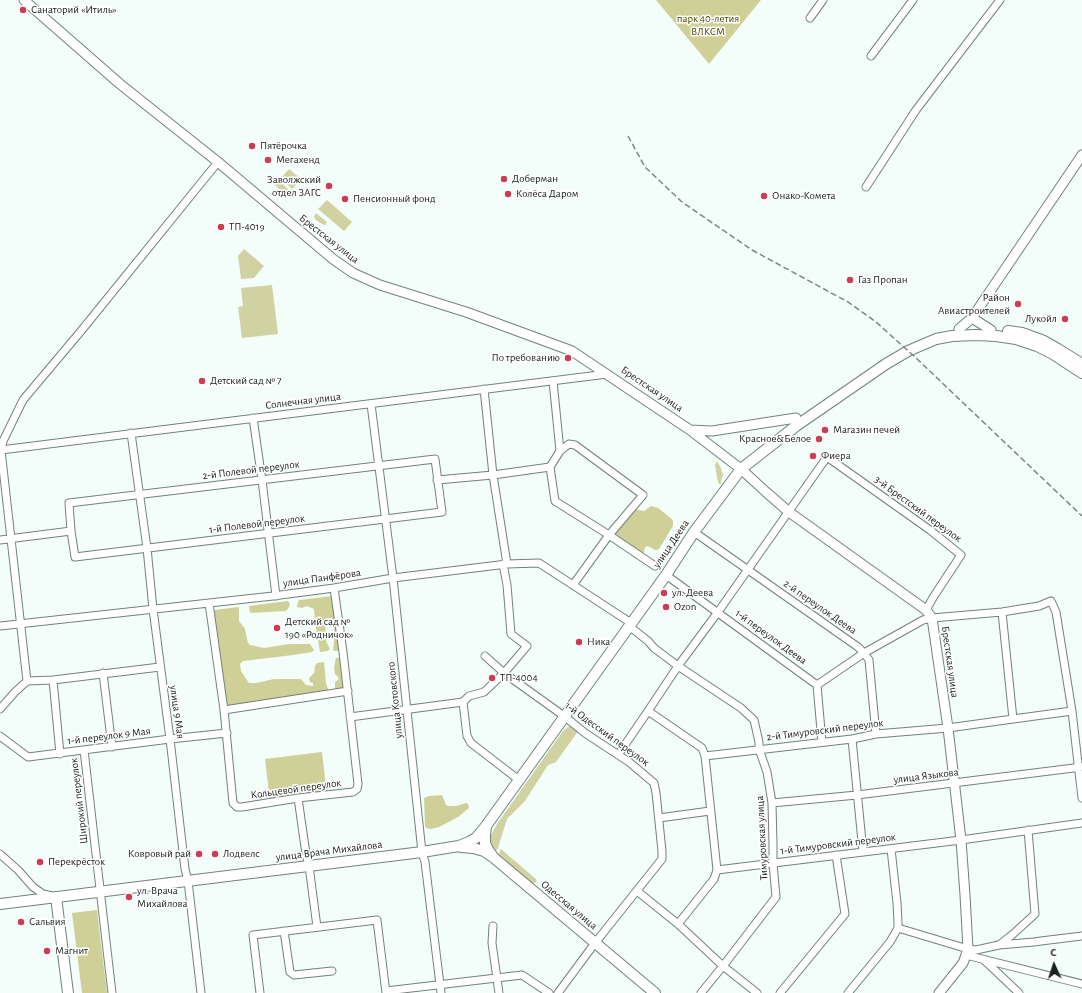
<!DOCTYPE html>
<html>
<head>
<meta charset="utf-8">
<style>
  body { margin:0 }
  #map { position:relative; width:1082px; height:993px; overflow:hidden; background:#f3fefa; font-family:"Alegreya Sans",sans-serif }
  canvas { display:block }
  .north { position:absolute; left:1034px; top:945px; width:40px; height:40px; -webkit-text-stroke:3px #fff; paint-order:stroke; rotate:357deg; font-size:11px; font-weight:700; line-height:16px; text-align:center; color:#181f1c }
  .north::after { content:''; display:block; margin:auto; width:14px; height:18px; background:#181f1c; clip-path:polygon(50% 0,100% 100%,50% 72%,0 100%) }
</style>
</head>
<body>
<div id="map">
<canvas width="1082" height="993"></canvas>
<div class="north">С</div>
</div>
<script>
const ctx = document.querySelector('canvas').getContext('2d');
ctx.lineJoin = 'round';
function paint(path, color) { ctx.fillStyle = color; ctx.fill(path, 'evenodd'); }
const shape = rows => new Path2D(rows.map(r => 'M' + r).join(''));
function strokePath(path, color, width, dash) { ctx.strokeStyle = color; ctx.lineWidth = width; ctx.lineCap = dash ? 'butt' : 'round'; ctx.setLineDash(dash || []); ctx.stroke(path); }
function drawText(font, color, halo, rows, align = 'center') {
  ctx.font = font + ' "Alegreya Sans",sans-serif'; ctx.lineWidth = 3; ctx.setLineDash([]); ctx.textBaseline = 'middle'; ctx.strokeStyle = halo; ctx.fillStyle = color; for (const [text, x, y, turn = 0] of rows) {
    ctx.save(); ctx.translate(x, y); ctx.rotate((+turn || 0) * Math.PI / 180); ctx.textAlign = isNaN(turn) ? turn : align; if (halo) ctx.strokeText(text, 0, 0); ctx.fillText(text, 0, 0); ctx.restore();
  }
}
paint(shape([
  [289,169,301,179,292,189,281,178],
  [278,180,289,190,285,194,274,184],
  [327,200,352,222,344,231,318,209],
  [316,213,327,222,325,225,322,224,316,220,314,217],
  [244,249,264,266,254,278,241,279,238,256],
  [272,285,278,334,242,338,238,307,243,306,241,288],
  [717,461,721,468,723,475,720,485,718,482,715,465],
  [571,725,579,730,556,762,548,765,525,801,507,819,498,848,495,853,491,846,491,835,497,824,563,731],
  [501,849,537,880,535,883,532,884,498,856]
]), '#d1d2a1');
paint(shape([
  [656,0,761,0,709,64],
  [651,506,658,508,672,519,673,521,673,526,659,549,657,550,655,550,648,546,645,547,644,552,642,553,618,538,616,534,615,529,635,509,644,511],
  [333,596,341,650,335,651,333,650,335,633,332,618,325,619,326,641,330,649,328,651,320,652,315,622,314,609,307,606,302,608,297,607,297,605,299,600],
  [288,601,290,604,288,609,286,611,250,613,249,606],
  [239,607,239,621,245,629,248,643,250,645,264,648,289,644,310,644,314,650,312,652,293,655,243,661,240,664,241,671,249,683,256,683,274,679,301,679,306,685,313,686,313,683,310,682,309,678,314,673,315,666,317,663,324,662,326,683,329,692,227,706,214,610],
  [342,657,347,690,335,692,335,682,339,679,338,677,335,674,334,667,336,658],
  [322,752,327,795,270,801,265,759],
  [442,795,446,805,448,806,456,806,466,803,468,804,469,808,458,817,439,827,431,829,426,828,425,826,424,798,429,796],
  [97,910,107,993,82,993,72,913]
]), '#cfd097');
const minor = shape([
  [810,18,823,0],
  [871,56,913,0],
  [866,187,916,110,1000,0],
  [553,381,560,451],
  [484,389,493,475,507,564],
  [371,404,393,578,422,852,425,862,441,993],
  [253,418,262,480,276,596],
  [131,433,147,548,153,609,170,739,185,869,188,881,201,993],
  [1,450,607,374],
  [435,459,442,512,75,557,71,531,69,503,435,459],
  [437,480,493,475,550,467],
  [694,532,858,647,864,653,869,660,876,734],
  [0,540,71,531],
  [666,575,817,685,822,742],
  [573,585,609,535,643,495,575,445,569,444,560,451,550,467,555,501,609,535,655,566],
  [209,603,224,710,233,803,237,807,242,807,298,798,353,792,357,789,358,784,343,652,334,588],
  [1002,612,1013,719],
  [0,626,273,596,334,588,393,578,507,564,539,563,573,585,631,623],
  [629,626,648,641,654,648,678,666,741,708,754,720,759,742,759,749,767,772,772,803,773,845,773,863,776,897,723,966,701,993],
  [485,656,504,673,564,716,585,733,629,762,654,783,656,793,662,851,662,859,595,943,558,993],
  [103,673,112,747],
  [53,680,60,754],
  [27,681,1,450,3,441,23,400,81,331,218,162],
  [27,681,53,680,160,667],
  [817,685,864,653,923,620,932,618,1002,612,1039,606,1051,601,1056,612,1072,711,1082,798],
  [463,702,469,696,484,692,504,673,527,646,511,634,507,585,503,564],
  [463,702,467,736,471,743,519,780],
  [0,709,15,692,27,681],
  [224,710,348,691],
  [648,711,702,748,705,756,717,870,714,879,678,924],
  [350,717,463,702],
  [0,736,28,757,170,739,227,733],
  [852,739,863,852],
  [84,750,112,993],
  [618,755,648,711,678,666,718,612,827,457,930,530,961,555,934,596,926,610],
  [705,756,852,739,876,734,948,728,1013,719,1072,711],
  [298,798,306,854,309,866,317,927],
  [772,803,857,795,1082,767],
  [659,818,710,811],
  [0,854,18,870,33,887,43,894,52,896],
  [717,870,961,840,1082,823],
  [637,891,678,924,723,966,757,993],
  [493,926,492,943,499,993],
  [898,928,968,949,976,950,999,945,1012,935,1035,914,1028,830],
  [284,931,290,972,294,975,332,971],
  [999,945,1034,942,1041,941,1082,936],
  [966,955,1082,984],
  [984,960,1019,993],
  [386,991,522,975,549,993],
  [260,993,253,935,377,920,386,993],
  [780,993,845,914,836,855],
  [848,993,890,942,898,928,898,923,897,903,891,849]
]);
const tertiary = shape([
  [24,0,120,84,218,162,333,259,353,273,380,285,466,312,572,351,690,430,741,469,766,492,789,512,926,610,932,618,948,728,961,840,965,895,968,949,966,955,963,963,939,993],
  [972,318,991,330],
  [959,329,972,318,1082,155],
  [690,430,712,431,796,418]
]);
const secondary = shape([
  [1008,331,1022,333,1044,341,1058,349,1082,364],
  [486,827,485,835,485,843,488,850,494,858,655,993],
  [461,847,473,848,484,851,493,857],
  [56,897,68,993],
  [0,904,422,852,459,846,469,842,476,838,486,826,666,575,694,532,741,469,796,426,886,364,908,351,936,339,952,336,976,335,996,336,1016,339,1037,346,1053,354,1082,373]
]);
strokePath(minor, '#70827b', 9);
strokePath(tertiary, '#70827b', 11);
strokePath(secondary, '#70827b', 12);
strokePath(minor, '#fff', 7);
strokePath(tertiary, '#fff', 9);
strokePath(secondary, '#fff', 10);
strokePath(shape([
  [628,136,645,167,682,202,752,250,848,302,876,322,915,357,1082,516]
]), '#7d8682', 1.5, [6, 3]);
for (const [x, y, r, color] of [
  [23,10,4,"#cc3c55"],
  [252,146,4,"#cc3c55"],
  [268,160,4,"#cc3c55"],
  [504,179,4,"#cc3c55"],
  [329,186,4,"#cc3c55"],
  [508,194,4,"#cc3c55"],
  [764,196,4,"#cc3c55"],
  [345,199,4,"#cc3c55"],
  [221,227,4,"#cc3c55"],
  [850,280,4,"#cc3c55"],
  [1018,304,4,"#cc3c55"],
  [1065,319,4,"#cc3c55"],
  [568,358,4,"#cc3c55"],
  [202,381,4,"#cc3c55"],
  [825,430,4,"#cc3c55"],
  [819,439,4,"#cc3c55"],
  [813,456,4,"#cc3c55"],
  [664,593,4,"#cc3c55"],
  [666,607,4,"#cc3c55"],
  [277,628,4,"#cc3c55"],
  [579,642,4,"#cc3c55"],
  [492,678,4,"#cc3c55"],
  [199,854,4,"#cc3c55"],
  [215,854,4,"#cc3c55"],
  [40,862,4,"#cc3c55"],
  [129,897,4,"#cc3c55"],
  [21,922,4,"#cc3c55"],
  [47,951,4,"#cc3c55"]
]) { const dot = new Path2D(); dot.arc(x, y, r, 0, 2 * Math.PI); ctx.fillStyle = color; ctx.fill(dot); strokePath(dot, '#fff', 1.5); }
drawText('11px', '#181f1c', '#fff', [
  ["Санаторий «Итиль»",31,10],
  ["Пятёрочка",260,146],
  ["Мегахенд",276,160],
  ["Доберман",512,179],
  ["Заволжский",321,180,"right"],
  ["отдел ЗАГС",321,193,"right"],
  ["Колёса Даром",516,194],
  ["Онако-Комета",772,196],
  ["Пенсионный фонд",353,199],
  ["ТП-4019",229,227],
  ["Газ Пропан",858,280],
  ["Район",1010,298,"right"],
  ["Авиастроителей",1010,311,"right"],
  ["Лукойл",1057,319,"right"],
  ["По требованию",560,358,"right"],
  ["Детский сад № 7",210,381],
  ["Магазин печей",833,430],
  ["Красное&Белое",811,439,"right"],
  ["Фиера",821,456],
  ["ул. Деева",672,593],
  ["Ozon",674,607],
  ["Детский сад №",285,622],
  ["190 «Родничок»",285,635],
  ["Ника",587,642],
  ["ТП-4004",500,678],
  ["Ковровый рай",191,854,"right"],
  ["Лодвелс",223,854],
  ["Перекрёсток",48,862],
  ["ул. Врача",137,891],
  ["Михайлова",137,904],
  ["Сальвия",29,922],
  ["Магнит",55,951]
], 'left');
drawText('11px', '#4a4902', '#fff', [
  ["парк 40-летия",708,19],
  ["ВЛКСМ",708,32]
]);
drawText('11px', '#181f1c', '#fff', [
  ["Брестская улица",329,239,38],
  ["Брестская улица",652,389,34],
  ["Солнечная улица",303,401,-7],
  ["2-й Полевой переулок",251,470,-7],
  ["3-й Брестский переулок",918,509,36],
  ["1-й Полевой переулок",257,524,-7],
  ["улица Деева",671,544,-56],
  ["улица Панфёрова",322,578,-8],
  ["2-й переулок Деева",820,607,35],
  ["1-й переулок Деева",771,637,36],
  ["Брестская улица",950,662,82],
  ["улица Котовского",395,700,-96],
  ["улица 9 Мая",177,712,82],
  ["2-й Тимуровский переулок",825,730,-7],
  ["1-й Одесский переулок",607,734,36],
  ["1-й переулок 9 Мая",109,736,-7],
  ["улица Языкова",926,776,-7],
  ["Кольцевой переулок",296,789,-8],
  ["Широкий переулок",79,801,-97],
  ["Тимуровская улица",762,838,-93],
  ["1-й Тимуровский переулок",838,844,-7],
  ["улица Врача Михайлова",329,851,-7],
  ["Одесская улица",569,905,40]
]);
</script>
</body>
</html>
